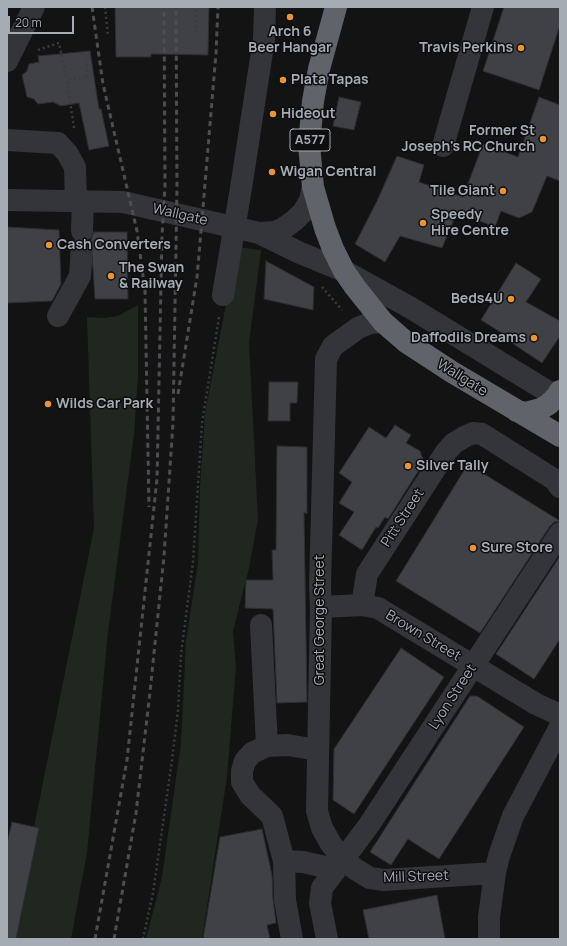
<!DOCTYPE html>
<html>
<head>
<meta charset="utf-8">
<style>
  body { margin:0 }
  #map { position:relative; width:567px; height:946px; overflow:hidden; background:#131314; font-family:Manrope,sans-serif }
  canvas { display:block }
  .frame { position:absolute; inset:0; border:8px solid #a5acb4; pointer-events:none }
  .scale { position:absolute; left:8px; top:16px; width:66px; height:18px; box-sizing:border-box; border:2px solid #a5acb4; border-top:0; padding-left:5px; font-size:12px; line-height:14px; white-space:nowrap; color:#a5acb4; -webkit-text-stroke:3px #0e0e0f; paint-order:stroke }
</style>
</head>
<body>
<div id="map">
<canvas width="567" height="946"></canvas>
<div class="frame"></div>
<div class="scale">20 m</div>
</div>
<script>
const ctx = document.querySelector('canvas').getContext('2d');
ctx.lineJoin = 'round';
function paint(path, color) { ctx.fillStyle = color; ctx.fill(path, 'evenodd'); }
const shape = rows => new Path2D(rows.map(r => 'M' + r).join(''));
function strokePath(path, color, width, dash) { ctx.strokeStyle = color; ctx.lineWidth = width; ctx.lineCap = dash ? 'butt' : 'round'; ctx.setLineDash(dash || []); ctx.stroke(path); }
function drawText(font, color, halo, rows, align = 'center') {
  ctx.font = font + ' Manrope,sans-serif'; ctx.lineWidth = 3; ctx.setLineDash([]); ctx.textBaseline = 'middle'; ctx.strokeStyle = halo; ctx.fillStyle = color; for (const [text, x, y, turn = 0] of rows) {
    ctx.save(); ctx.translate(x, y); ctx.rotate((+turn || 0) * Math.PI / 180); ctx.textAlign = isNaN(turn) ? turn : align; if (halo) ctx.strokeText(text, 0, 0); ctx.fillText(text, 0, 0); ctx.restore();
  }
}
paint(shape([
  [237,247,261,250,249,343,258,520,249,568,233,631,236,666,227,777,202,939,146,939,162,877,181,743,186,641,198,563,200,487,205,413],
  [138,305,138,376,134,434,108,632,87,853,71,939,16,939,39,828,34,827,94,528,87,317,104,318,118,316]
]), '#1f271f');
const building = shape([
  [115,7,209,7,208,55,151,54,151,57,116,57,115,7],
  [504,7,560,7,560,25,539,90,483,71,504,7],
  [90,51,99,109,101,109,109,146,89,150,79,103,61,106,53,102,38,104,34,99,27,97,22,75,27,71,29,64,39,62,38,56,90,51],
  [339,97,361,102,354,130,333,126,339,97],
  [539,97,560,105,560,181,547,176,532,212,519,218,501,211,495,227,457,212,442,248,400,236,385,262,355,244,377,201,397,156,424,165,419,182,463,197,483,144,518,157,539,97],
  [7,227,59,230,61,284,52,301,7,303,7,227],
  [94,232,127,232,128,299,95,299,91,239,94,232],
  [266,261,314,287,313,310,264,299,266,261],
  [516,263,541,279,526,302,560,321,560,336,542,363,509,341,510,338,481,320,516,263],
  [269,382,298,382,297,403,290,403,290,421,268,421,269,382],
  [395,425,411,435,406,443,420,451,424,462,388,519,385,517,378,528,376,527,362,550,339,535,354,512,339,503,352,482,339,473,369,427,386,438,395,425],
  [277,446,307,447,307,514,304,512,307,702,277,703,273,609,245,608,246,580,273,580,272,550,276,550,277,446],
  [468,464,560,521,554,522,550,526,480,633,396,581,468,464],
  [560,556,560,639,534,679,496,654,560,556],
  [401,648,444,677,354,814,333,800,334,749,401,648],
  [470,696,477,696,524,727,439,859,408,839,391,865,370,852,470,696],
  [12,822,39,828,16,939,7,939,7,844,12,822],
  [262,829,272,875,273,900,276,923,267,925,270,939,203,939,220,837,262,829],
  [437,895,445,939,369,939,363,910,437,895]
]);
paint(building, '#3f4144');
strokePath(building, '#2d2d30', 1);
strokePath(shape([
  [81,262,82,231]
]), '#303234', 22, [22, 11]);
strokePath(shape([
  [105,7,108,35],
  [196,32,196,7],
  [38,50,59,43,67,80],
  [74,128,67,80,88,77,85,58],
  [322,287,342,310],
  [143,939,153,893,172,760,178,710,181,654,193,562,202,423,219,317]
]), '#3a3d40', 2.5, [2, 3]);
strokePath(shape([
  [7,61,34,7],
  [7,140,58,143,67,153,75,167,76,200],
  [443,146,483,7],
  [241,188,264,39,265,7],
  [7,200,123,202,259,233,298,252,344,271,411,308,560,399],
  [82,231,83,201],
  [259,233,275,232,284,228,295,220,303,212,310,200,313,187],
  [58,316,80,276,81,262],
  [383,322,370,323,358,328,333,346,326,359,320,586,321,607,317,811,322,828,331,844,343,859,355,869,370,878,384,880,495,873],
  [362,605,367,574,446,452,453,444,464,437,473,433,482,434,555,480,560,487],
  [321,607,362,605,378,608,536,704,560,715],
  [261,625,267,746],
  [284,861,272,816,250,795,242,782,242,771,245,761,252,753,267,746,287,745,318,750],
  [292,939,285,900,284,861,303,862,334,869],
  [327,939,320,903,322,888,369,825,560,533],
  [489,939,489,917,495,873,499,856,513,816,560,727]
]), '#343539', 22);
strokePath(shape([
  [336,7,319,69,313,101,309,145,313,187,325,228,333,249,344,271,355,287,383,322,406,342,452,372,560,436],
  [517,411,526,413,541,409,549,404,556,397,560,391]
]), '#60646a', 22);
strokePath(shape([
  [92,7,103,84,137,231,145,291,149,507],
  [178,394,197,277,200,243,216,53,218,7],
  [95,939,127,760,157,479,162,235,165,187,164,7],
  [114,939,136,813,150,692,164,556,173,423,177,188,176,7]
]), '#4b4e52', 3, [5, 4]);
strokePath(shape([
  [223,295,241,188]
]), '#343539', 22);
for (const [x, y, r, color] of [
  [290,17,4,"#ec9333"],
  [521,48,4,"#ec9333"],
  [283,80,4,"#ec9333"],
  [273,114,4,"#ec9333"],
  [543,139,4,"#ec9333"],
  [272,172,4,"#ec9333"],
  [503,191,4,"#ec9333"],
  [423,223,4,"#ec9333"],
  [49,245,4,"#ec9333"],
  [111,276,4,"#ec9333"],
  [511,299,4,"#ec9333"],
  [534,338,4,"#ec9333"],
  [48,404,4,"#ec9333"],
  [408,466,4,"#ec9333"],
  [473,548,4,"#ec9333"]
]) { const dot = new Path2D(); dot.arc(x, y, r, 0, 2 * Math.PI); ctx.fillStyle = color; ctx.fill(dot); strokePath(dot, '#0e0e0f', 1.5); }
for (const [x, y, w] of [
  [310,140,40]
]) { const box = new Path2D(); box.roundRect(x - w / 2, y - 11, w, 22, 3); ctx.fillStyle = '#0e0e0f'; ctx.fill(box); strokePath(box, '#a5acb4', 1); }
drawText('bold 13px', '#a5acb4', null, [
  ["A577",310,140]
]);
drawText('bold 14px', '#a5acb4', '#0e0e0f', [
  ["Arch 6",290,32,"center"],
  ["Beer Hangar",290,48,"center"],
  ["Travis Perkins",513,48,"right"],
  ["Plata Tapas",291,80],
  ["Hideout",281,114],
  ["Former St",535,131,"right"],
  ["Joseph's RC Church",535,147,"right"],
  ["Wigan Central",280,172],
  ["Tile Giant",495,191,"right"],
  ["Speedy",431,215],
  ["Hire Centre",431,231],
  ["Cash Converters",57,245],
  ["The Swan",119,268],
  ["& Railway",119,284],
  ["Beds4U",503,299,"right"],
  ["Daffodils Dreams",526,338,"right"],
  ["Wilds Car Park",56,404],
  ["Silver Tally",416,466],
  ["Sure Store",481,548]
], 'left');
drawText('14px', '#a5acb4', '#0e0e0f', [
  ["Wallgate",180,215,13],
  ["Wallgate",462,378,32],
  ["Pitt Street",403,518,-57],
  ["Great George Street",320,620,-90],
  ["Brown Street",423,636,31],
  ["Lyon Street",453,697,-57],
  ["Mill Street",416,877,-2]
]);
</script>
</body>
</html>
